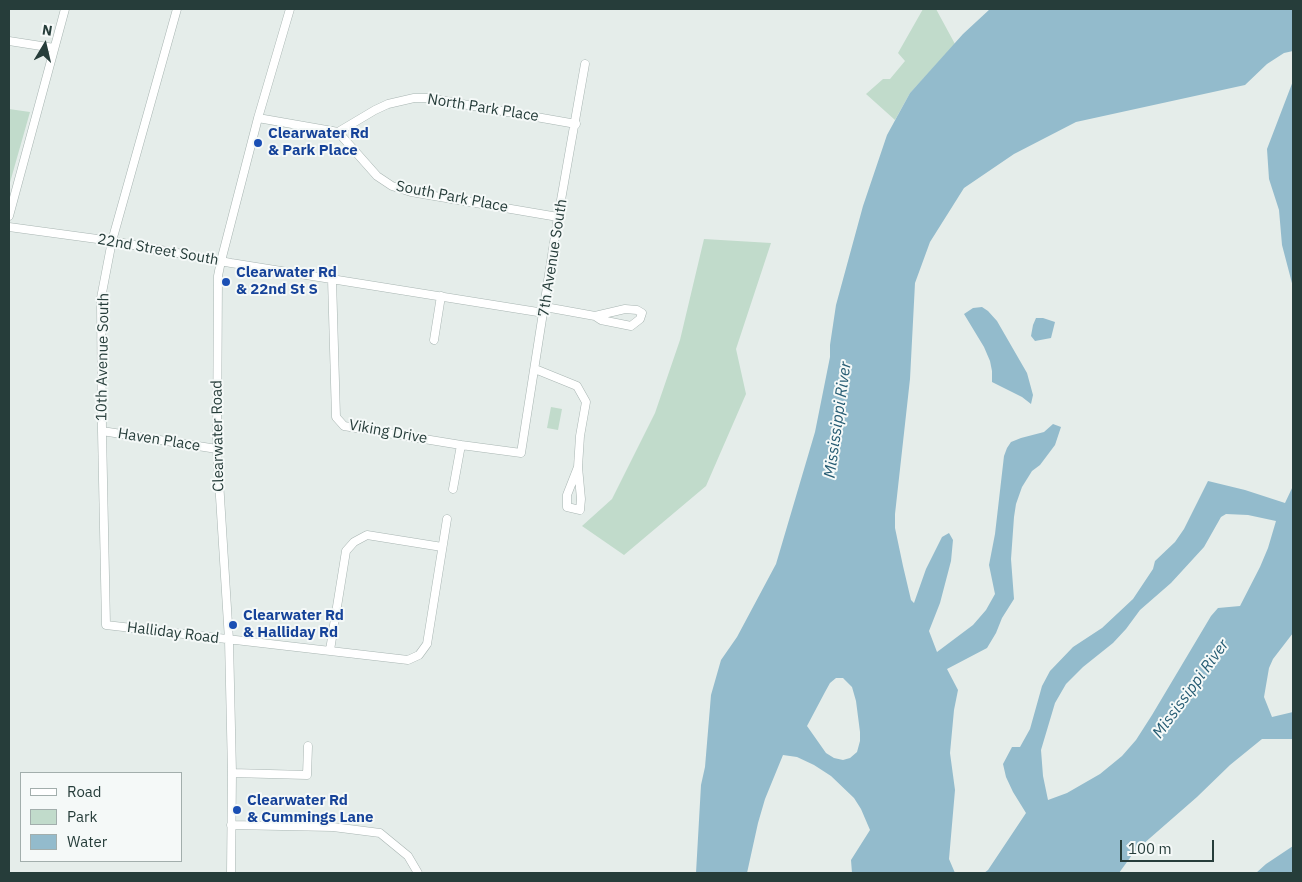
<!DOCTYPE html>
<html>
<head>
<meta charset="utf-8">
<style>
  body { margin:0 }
  #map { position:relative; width:1302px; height:882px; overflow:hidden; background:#e5edea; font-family:"IBM Plex Sans",sans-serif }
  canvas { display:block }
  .frame { position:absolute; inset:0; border:10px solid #263d3a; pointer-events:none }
  .legend { position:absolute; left:20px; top:772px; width:162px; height:90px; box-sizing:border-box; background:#f5f9f8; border:1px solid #a2aeac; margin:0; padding:6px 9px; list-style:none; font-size:15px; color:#263d3a }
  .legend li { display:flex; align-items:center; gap:10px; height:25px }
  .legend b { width:25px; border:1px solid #a2aeac }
  .north { position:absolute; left:20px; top:20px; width:50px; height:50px; -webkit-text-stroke:4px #f5f9f8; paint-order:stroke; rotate:9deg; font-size:14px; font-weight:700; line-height:20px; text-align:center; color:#263d3a }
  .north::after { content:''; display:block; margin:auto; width:18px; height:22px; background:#263d3a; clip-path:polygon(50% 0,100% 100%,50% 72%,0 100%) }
  .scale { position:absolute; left:1120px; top:840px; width:94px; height:22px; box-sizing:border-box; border:2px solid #263d3a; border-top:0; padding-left:6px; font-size:15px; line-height:18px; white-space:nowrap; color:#263d3a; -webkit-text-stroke:4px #f5f9f8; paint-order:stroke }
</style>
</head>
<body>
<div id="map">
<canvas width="1302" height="882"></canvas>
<div class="frame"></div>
<ul class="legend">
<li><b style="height:6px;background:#fff"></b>Road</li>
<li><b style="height:14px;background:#c1dbcb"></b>Park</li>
<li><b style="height:14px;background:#93bbcc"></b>Water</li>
</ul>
<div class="north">N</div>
<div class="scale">100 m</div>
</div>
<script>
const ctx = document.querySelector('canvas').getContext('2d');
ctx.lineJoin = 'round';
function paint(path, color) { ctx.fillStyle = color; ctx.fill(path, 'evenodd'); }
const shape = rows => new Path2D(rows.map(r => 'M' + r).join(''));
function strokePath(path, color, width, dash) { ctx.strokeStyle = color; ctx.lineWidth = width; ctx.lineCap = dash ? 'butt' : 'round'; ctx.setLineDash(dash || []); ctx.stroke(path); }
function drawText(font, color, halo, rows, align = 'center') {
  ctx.font = font + ' "IBM Plex Sans",sans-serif'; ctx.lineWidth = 4; ctx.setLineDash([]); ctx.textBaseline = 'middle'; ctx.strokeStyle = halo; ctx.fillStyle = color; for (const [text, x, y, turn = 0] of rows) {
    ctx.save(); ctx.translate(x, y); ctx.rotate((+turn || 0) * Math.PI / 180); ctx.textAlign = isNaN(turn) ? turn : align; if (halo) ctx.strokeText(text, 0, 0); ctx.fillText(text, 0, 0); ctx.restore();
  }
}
paint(shape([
  [923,9,936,9,955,44,910,93,895,120,866,94,883,79,890,79,905,61,898,53],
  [9,109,30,112,9,186],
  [704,239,771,243,736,349,746,394,706,486,624,555,582,526,612,499,655,413,680,340],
  [551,407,562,409,558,430,547,428]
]), '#c1dbcb');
paint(shape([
  [990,9,1293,9,1293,51,1284,53,1267,64,1245,85,1076,122,1014,154,964,188,930,242,915,283,910,379,895,514,895,528,903,566,911,600,914,603,926,569,942,537,949,533,953,540,951,561,940,603,929,631,937,652,973,625,986,610,995,594,989,565,995,534,1004,456,1007,448,1011,442,1021,438,1044,432,1053,424,1061,427,1055,445,1040,465,1032,471,1022,487,1016,504,1014,517,1011,559,1014,599,1002,618,996,633,987,648,947,669,958,690,954,710,950,753,955,790,949,859,955,873,852,873,851,860,870,830,861,809,854,798,831,776,814,765,797,757,783,755,765,799,758,823,747,873,696,873,701,785,705,767,711,695,721,660,737,637,776,564,815,432,830,357,830,345,836,305,863,206,887,135,910,93,963,34],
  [836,678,843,678,852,687,856,701,860,732,860,741,857,752,850,758,843,760,834,758,826,753,807,726,825,692,830,683],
  [1293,81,1293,287,1282,245,1279,210,1269,179,1267,149],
  [982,307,988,311,997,321,1027,373,1033,395,1031,404,1022,397,992,382,992,371,990,361,984,347,964,314,973,308],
  [1036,318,1043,318,1055,322,1051,338,1035,341,1031,336,1033,325],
  [1208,481,1245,490,1285,503,1293,486,1293,633,1273,659,1269,668,1264,697,1272,717,1293,712,1293,739,1262,739,1230,765,1197,797,1142,845,1132,855,1119,873,984,873,988,870,1026,813,1013,792,1006,777,1003,764,1012,747,1020,747,1030,729,1042,686,1050,671,1073,647,1102,628,1133,599,1153,569,1155,561,1175,542,1184,529],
  [1226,514,1248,515,1276,521,1268,548,1260,567,1240,606,1218,608,1211,616,1152,715,1136,740,1122,756,1100,774,1067,793,1048,800,1043,776,1041,750,1055,703,1066,684,1083,667,1113,643,1126,629,1140,610,1171,583,1204,547,1221,517],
  [1293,846,1293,873,1256,873,1266,864]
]), '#93bbcc');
const minor = shape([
  [177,9,112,241,101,298,102,431,106,625,408,660,419,655,427,644,447,519],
  [9,41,54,48],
  [258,118,338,132],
  [338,132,375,110,388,104,414,98,428,98,576,124],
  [338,132,377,176,392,186,411,192,558,217],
  [9,216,65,9],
  [9,227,112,241,231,263,544,313],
  [332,279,336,417,344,426,461,445,521,453,558,217,585,64],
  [545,307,595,316,601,320,631,326,640,319,642,313,637,310,625,309,595,316],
  [434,340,441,296],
  [535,369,577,386,586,402,580,436,578,467,567,495,567,507,580,510,581,499,578,467],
  [102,431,217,449],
  [453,489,461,445],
  [330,650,346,551,354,542,367,535,442,547],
  [232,773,307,775,308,746],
  [231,825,333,827,380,833,408,856,418,873],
  [231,873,232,773,229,640,217,449,218,276,221,261,258,118,290,9]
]);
strokePath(minor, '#a8b5b2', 9);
strokePath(minor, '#fff', 8);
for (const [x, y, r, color] of [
  [258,143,5,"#1a4fb4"],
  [226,282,5,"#1a4fb4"],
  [233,625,5,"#1a4fb4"],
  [237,810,5,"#1a4fb4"]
]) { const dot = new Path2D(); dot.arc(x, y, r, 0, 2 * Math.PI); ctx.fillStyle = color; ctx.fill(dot); strokePath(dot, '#f5f9f8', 2); }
drawText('15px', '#263d3a', '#f5f9f8', [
  ["North Park Place",483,108,9],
  ["South Park Place",452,197,11],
  ["22nd Street South",158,250,10],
  ["7th Avenue South",553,258,-81],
  ["10th Avenue South",103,357,-89],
  ["Viking Drive",388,432,10],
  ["Clearwater Road",218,436,-91],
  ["Haven Place",159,440,9],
  ["Halliday Road",173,633,7]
]);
drawText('bold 15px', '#164399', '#f5f9f8', [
  ["Clearwater Rd",268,134],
  ["& Park Place",268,151],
  ["Clearwater Rd",236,273],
  ["& 22nd St S",236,290],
  ["Clearwater Rd",243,616],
  ["& Halliday Rd",243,633],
  ["Clearwater Rd",247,801],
  ["& Cummings Lane",247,818]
], 'left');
drawText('italic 16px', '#265c73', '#f5f9f8', [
  ["Mississippi River",838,420,-82],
  ["Mississippi River",1191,689,-54]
]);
</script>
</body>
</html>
